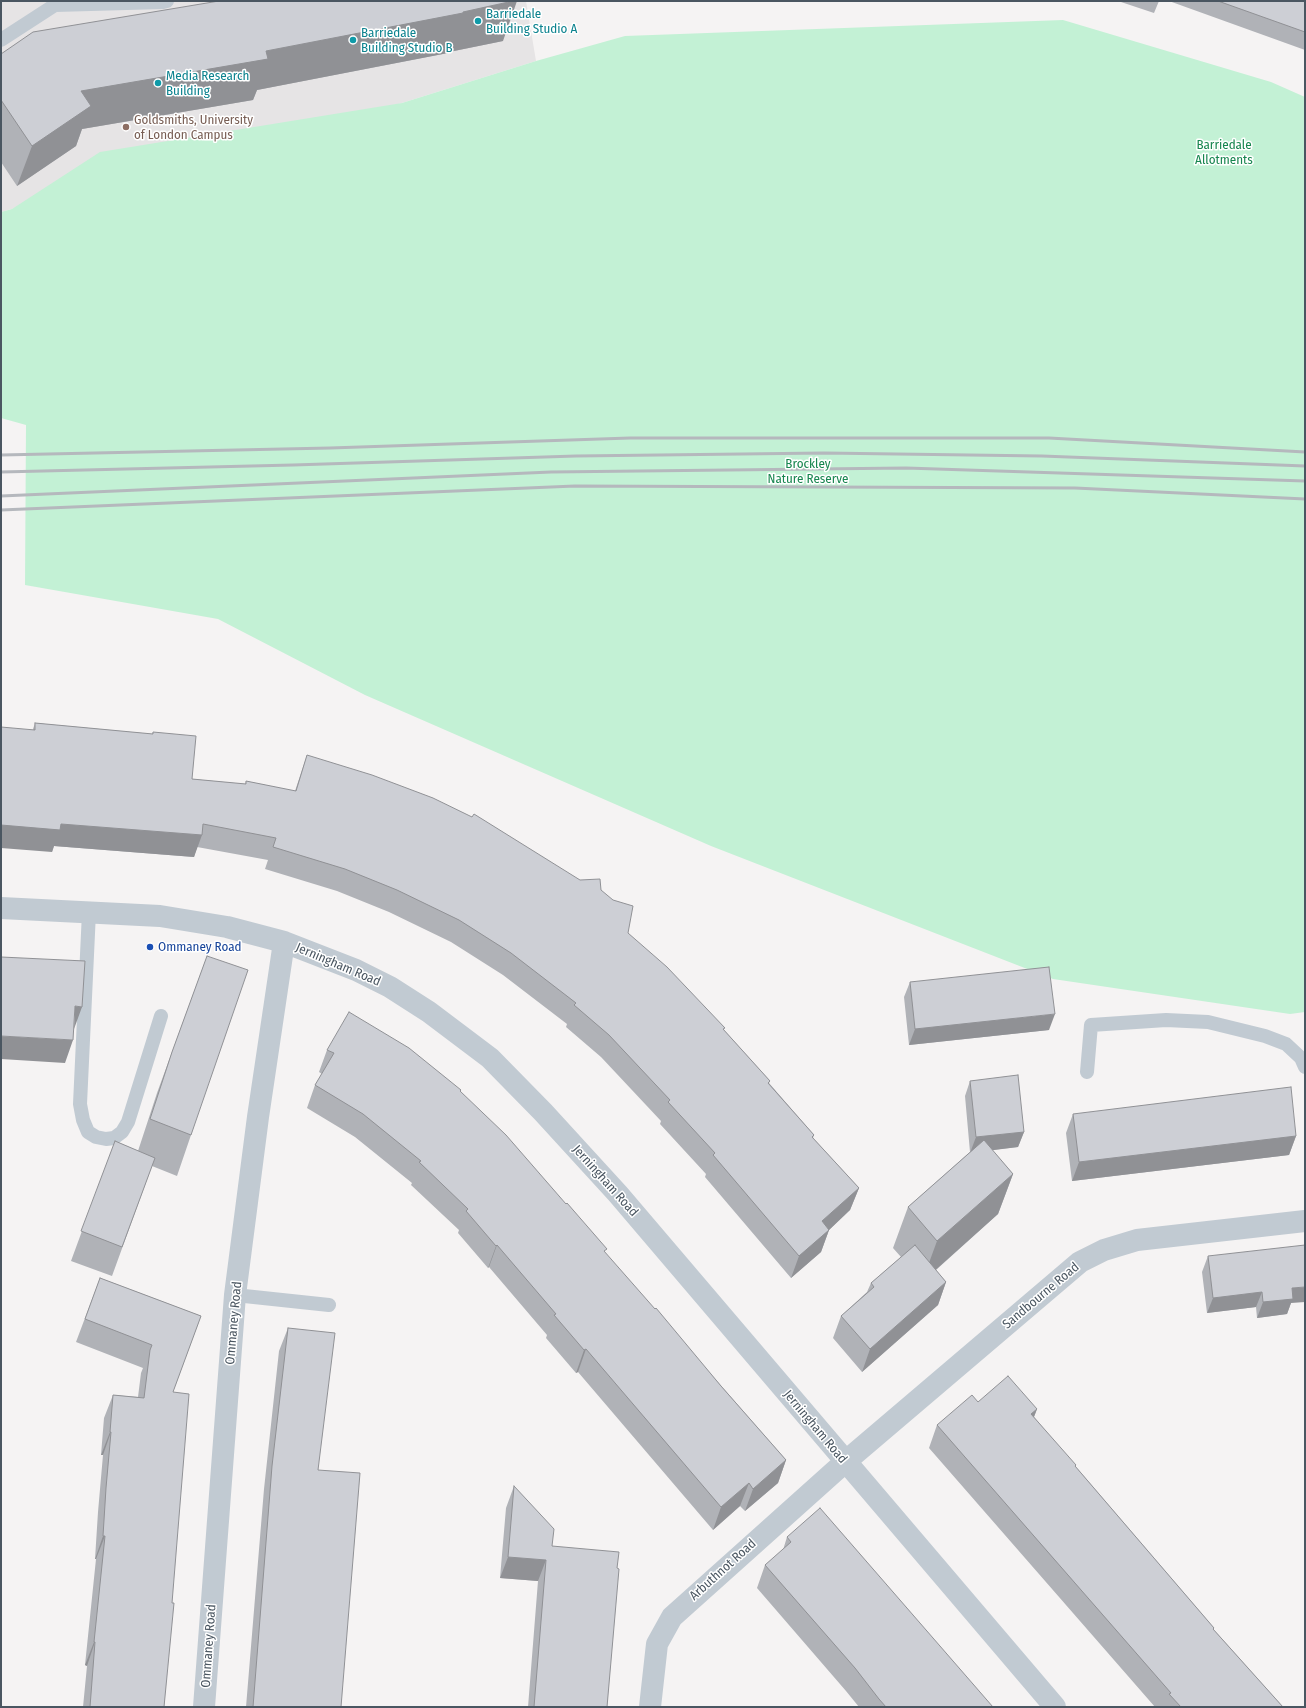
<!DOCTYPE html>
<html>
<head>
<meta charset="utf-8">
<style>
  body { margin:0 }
  #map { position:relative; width:1306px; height:1708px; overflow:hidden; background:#f5f3f3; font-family:"Fira Sans Condensed",sans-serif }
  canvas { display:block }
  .frame { position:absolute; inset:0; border:2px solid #4a5661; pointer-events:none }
</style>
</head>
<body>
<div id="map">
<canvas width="1306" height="1708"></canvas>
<div class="frame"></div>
</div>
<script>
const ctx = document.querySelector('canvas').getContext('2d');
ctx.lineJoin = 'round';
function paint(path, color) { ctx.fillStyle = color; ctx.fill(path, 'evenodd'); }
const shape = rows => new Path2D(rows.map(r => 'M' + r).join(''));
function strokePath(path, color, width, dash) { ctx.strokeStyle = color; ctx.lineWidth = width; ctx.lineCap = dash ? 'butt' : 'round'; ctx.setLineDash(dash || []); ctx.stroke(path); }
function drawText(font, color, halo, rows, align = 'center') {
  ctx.font = font + ' "Fira Sans Condensed",sans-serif'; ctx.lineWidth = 3; ctx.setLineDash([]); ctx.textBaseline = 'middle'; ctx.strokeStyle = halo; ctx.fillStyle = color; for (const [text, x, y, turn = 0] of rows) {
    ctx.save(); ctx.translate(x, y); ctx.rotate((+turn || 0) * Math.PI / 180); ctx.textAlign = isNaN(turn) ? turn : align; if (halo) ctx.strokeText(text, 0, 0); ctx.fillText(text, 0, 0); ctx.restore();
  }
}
paint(shape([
  [1,1,526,1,536,61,402,103,1,212]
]), '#e6e4e5');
paint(shape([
  [1063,20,1271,82,1305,97,1305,1012,1290,1014,1053,979,711,846,365,695,218,619,25,585,26,425,1,418,1,212,12,209,100,152,402,103,536,61,625,36]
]), '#c3f1d5');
strokePath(shape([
  [1,40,55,5,163,2,167,1],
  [89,912,80,1104,83,1120,88,1132,96,1137,106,1139,114,1138,122,1132,128,1122,161,1016],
  [1087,1072,1091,1025,1166,1020,1208,1022,1265,1036,1286,1044,1301,1058,1305,1067],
  [235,1295,329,1305]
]), '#c1cad2', 14);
strokePath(shape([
  [1,908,160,916,227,927,284,942,356,970,390,987,429,1012,490,1058,543,1112,618,1194,1055,1707],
  [204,1707,235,1295,258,1117,284,942],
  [650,1707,657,1644,672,1617,845,1462,1080,1262,1104,1250,1137,1240,1305,1221]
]), '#c1cad2', 22);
strokePath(shape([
  [1,455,330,448,630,438,1049,438,1305,452],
  [1,472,293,465,576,456,824,453,1042,456,1305,466],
  [1,496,551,472,906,468,1305,481],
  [1,510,575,486,1075,488,1305,499]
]), '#b5b8bd', 3);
paint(shape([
  [1118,1,1159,1,1154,13],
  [1169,1,1305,1,1305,50],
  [503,41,449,52,448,53,257,90,253,100,82,129,76,146,17,186,1,162,1,54],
  [35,723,152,734,153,732,192,779,245,784,246,781,295,791,307,755,601,890,628,933,724,1030,770,1081,769,1083,814,1135,813,1138,859,1188,850,1210,829,1230,821,1252,791,1278,705,1177,706,1174,660,1124,661,1121,601,1057,566,1027,567,1024,503,975,451,942,389,912,337,891,265,869,268,860,197,847,194,857,54,846,52,852,33,729],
  [207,956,191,1135,177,1176,152,1166,112,1276,71,1261,115,1141,138,1151,157,1093],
  [910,982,1049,1030,909,1045,904,997],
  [327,1050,461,1092,605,1253,786,1460,778,1483,745,1511,740,1506,713,1530,578,1372,576,1373,546,1338,547,1335,489,1267,488,1268,458,1233,459,1230,411,1185,412,1183,355,1137,307,1108,315,1085,322,1074,319,1072],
  [970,1081,1024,1132,1018,1147,992,1150,1013,1174,998,1214,936,1270,946,1282,938,1305,862,1372,833,1338,841,1316,867,1292,871,1283,901,1257,893,1248,908,1207,970,1152,965,1096],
  [1073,1114,1296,1136,1289,1155,1072,1181,1066,1133],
  [1208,1256,1291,1303,1287,1314,1257,1318,1256,1307,1207,1313,1202,1272],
  [100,1278,201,1316,173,1392,172,1603,164,1707,83,1707,87,1666,85,1665,96,1559,95,1559,98,1512,103,1455,101,1455,104,1418,113,1395,138,1397,141,1373,143,1368,76,1342],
  [288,1328,318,1470,341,1707,246,1707,264,1489,279,1351],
  [1037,1409,1034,1417,1076,1467,1214,1628,1214,1630,1283,1707,1155,1707,929,1448,937,1425],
  [514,1486,552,1546,617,1568,607,1707,528,1707,538,1581,500,1578,506,1508],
  [787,1537,993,1707,859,1707,846,1691,757,1588,765,1565,783,1550]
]), '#b0b2b7');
paint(shape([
  [513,1,517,1,503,41,449,52,448,53,257,90,253,100,82,129,76,146,17,186,32,146,81,91,266,51],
  [721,1,729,1,721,2],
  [61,824,202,835,194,857,54,846,52,852,1,848,1,825],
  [75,1006,82,1007,74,1029],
  [1055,1014,1049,1030,909,1045,915,1029],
  [1,1036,73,1040,65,1063,1,1059],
  [1024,1132,1018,1147,970,1153,976,1137],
  [1296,1136,1289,1155,1072,1181,1079,1162],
  [1013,1174,998,1214,922,1282,937,1241],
  [859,1188,850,1210,829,1230,821,1252,791,1278,799,1256,822,1221],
  [497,1245,489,1267,488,1268,496,1246],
  [946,1282,938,1305,862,1372,870,1349],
  [1305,1287,1305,1302,1291,1303,1287,1314,1257,1318,1263,1302,1292,1288],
  [1262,1292,1256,1307,1207,1313,1213,1298],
  [586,1349,578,1372,576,1373,584,1350],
  [1037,1409,1028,1432,1031,1414],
  [110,1432,111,1432,103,1455,101,1455],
  [786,1460,778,1483,745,1511,753,1489],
  [749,1483,740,1506,713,1530,721,1507],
  [103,1536,105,1536,96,1559,95,1559],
  [508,1557,546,1560,538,1581,500,1578],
  [94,1642,95,1642,87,1666,85,1665]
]), '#909195');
const building = shape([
  [219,1,513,1,463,12,463,13,266,51,268,59,81,91,91,106,32,146,1,100,1,54,33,32,219,1],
  [1218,1,1305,1,1305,32,1218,1],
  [35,723,153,734,153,732,196,736,192,779,246,784,246,781,296,791,307,755,372,775,433,798,472,817,474,814,580,880,600,879,601,890,613,900,633,906,628,933,667,967,725,1028,723,1029,770,1081,768,1083,814,1135,812,1137,859,1188,822,1221,829,1230,799,1256,713,1155,715,1153,668,1102,670,1100,609,1035,574,1005,576,1003,511,953,459,920,397,890,345,869,273,847,276,838,203,824,202,835,61,824,60,830,1,825,1,727,35,730,35,723],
  [207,956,248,970,191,1135,150,1119,172,1052,207,956],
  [1,957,85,961,82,1007,75,1006,73,1040,1,1036,1,957],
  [1049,967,1055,1014,915,1029,910,982,1049,967],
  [349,1012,409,1048,461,1090,460,1091,506,1135,566,1204,567,1203,607,1249,604,1251,655,1309,656,1308,721,1386,786,1460,753,1489,749,1483,721,1507,586,1349,584,1350,554,1315,556,1314,497,1245,496,1246,466,1211,468,1209,419,1162,421,1161,363,1114,315,1085,334,1053,327,1050,349,1012],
  [1018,1075,1024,1132,976,1137,970,1081,1018,1075],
  [1291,1087,1296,1136,1079,1162,1073,1114,1291,1087],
  [984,1140,1013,1174,937,1241,908,1207,984,1140],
  [115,1141,155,1158,122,1247,81,1231,115,1141],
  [915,1245,946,1282,870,1349,841,1316,874,1287,871,1283,915,1245],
  [1305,1245,1305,1287,1292,1288,1293,1299,1263,1302,1262,1292,1213,1298,1208,1256,1305,1245],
  [100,1278,201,1316,173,1392,189,1394,172,1603,174,1603,164,1707,90,1707,95,1642,94,1642,105,1536,103,1536,106,1488,111,1432,110,1432,113,1395,144,1398,150,1350,152,1345,85,1319,100,1278],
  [288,1328,335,1333,318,1470,360,1473,341,1707,253,1707,272,1466,288,1328],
  [1008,1376,1037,1409,1031,1414,1076,1465,1075,1466,1214,1628,1213,1629,1283,1707,1181,1707,1169,1694,1171,1693,937,1425,972,1395,978,1402,1008,1376],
  [514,1486,554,1529,552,1546,619,1552,617,1568,619,1569,607,1707,534,1707,546,1560,508,1557,514,1486],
  [820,1508,993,1707,886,1707,879,1699,855,1668,765,1565,791,1542,787,1537,820,1508]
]);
paint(building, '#cdcfd5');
strokePath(building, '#909195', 1);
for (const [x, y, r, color] of [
  [478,21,4,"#0f9aa8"],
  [353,40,4,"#0f9aa8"],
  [158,83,4,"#0f9aa8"],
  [126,127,4,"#8d6e63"],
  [150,947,4,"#1a4fb4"]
]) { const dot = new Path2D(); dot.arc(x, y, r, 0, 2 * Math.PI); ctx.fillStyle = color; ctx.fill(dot); strokePath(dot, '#fff', 1.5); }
drawText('13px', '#0d838f', '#fff', [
  ["Barriedale",486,14],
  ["Building Studio A",486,29],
  ["Barriedale",361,33],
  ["Building Studio B",361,48],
  ["Media Research",166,76],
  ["Building",166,91]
], 'left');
drawText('13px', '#785e54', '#fff', [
  ["Goldsmiths, University",134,120],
  ["of London Campus",134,135]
], 'left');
drawText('13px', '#17864f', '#fff', [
  ["Barriedale",1224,145],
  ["Allotments",1224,160],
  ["Brockley",808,464],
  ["Nature Reserve",808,479]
]);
drawText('13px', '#164399', '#fff', [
  ["Ommaney Road",158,947]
], 'left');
drawText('13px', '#4a5661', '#fff', [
  ["Jerningham Road",338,965,23],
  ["Jerningham Road",605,1181,48],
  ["Sandbourne Road",1041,1296,-40],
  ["Ommaney Road",234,1323,-85],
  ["Jerningham Road",815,1427,50],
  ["Arbuthnot Road",723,1570,-42],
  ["Ommaney Road",209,1646,-86]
]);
</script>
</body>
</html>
